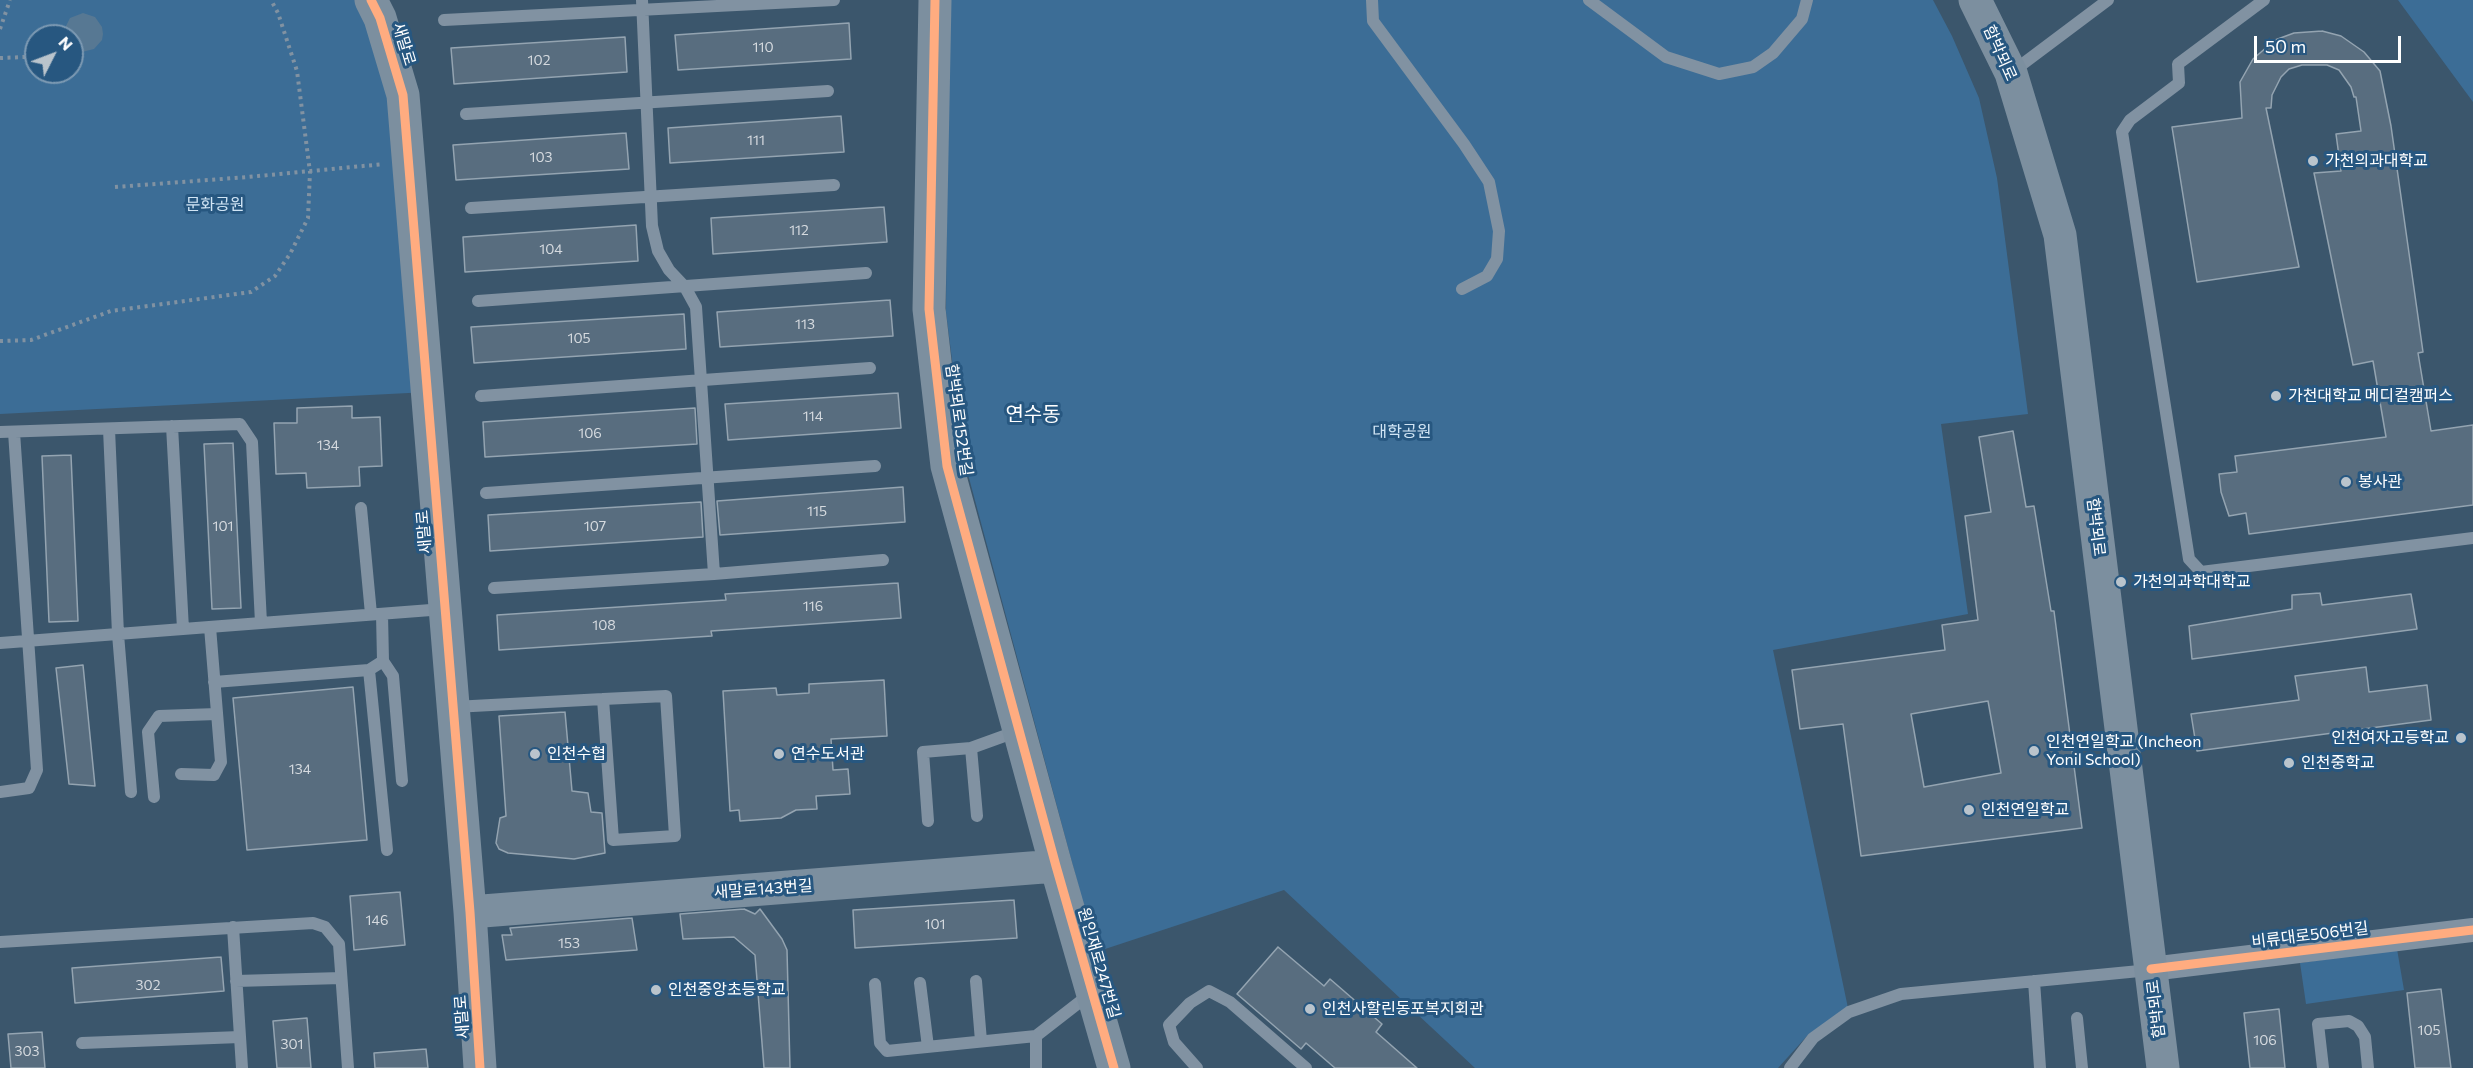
<!DOCTYPE html>
<html>
<head>
<meta charset="utf-8">
<style>
  body { margin:0 }
  #map { position:relative; width:2473px; height:1068px; overflow:hidden; background:#3b566c; font-family:Commissioner,sans-serif }
  canvas { display:block }
  .north { position:absolute; left:24px; top:24px; width:60px; height:60px; box-sizing:border-box; background:#275780; border:2px solid #7d9ab3; border-radius:50%; rotate:48deg; font-size:16px; font-weight:700; line-height:24px; text-align:center; color:#fff }
  .north::after { content:''; display:block; margin:auto; width:21px; height:27px; background:#bac4cc; clip-path:polygon(50% 0,100% 100%,50% 72%,0 100%) }
  .scale { position:absolute; left:2254px; top:36px; width:147px; height:27px; box-sizing:border-box; border:3px solid #fff; border-top:0; padding-left:8px; font-size:18px; line-height:21px; white-space:nowrap; color:#fff; -webkit-text-stroke:4px #275780; paint-order:stroke }
</style>
</head>
<body>
<div id="map">
<canvas width="2473" height="1068"></canvas>
<div class="north">N</div>
<div class="scale">50 m</div>
</div>
<script>
const ctx = document.querySelector('canvas').getContext('2d');
ctx.lineJoin = 'round';
function paint(path, color) { ctx.fillStyle = color; ctx.fill(path, 'evenodd'); }
const shape = rows => new Path2D(rows.map(r => 'M' + r).join(''));
function strokePath(path, color, width, dash) { ctx.strokeStyle = color; ctx.lineWidth = width; ctx.lineCap = dash ? 'butt' : 'round'; ctx.setLineDash(dash || []); ctx.stroke(path); }
function drawText(font, color, halo, rows, align = 'center') {
  ctx.font = font + ' Commissioner,"Noto Sans KR",sans-serif'; ctx.lineWidth = 6; ctx.setLineDash([]); ctx.textBaseline = 'middle'; ctx.strokeStyle = halo; ctx.fillStyle = color; for (const [text, x, y, turn = 0] of rows) {
    ctx.save(); ctx.translate(x, y); ctx.rotate((+turn || 0) * Math.PI / 180); ctx.textAlign = isNaN(turn) ? turn : align; if (halo) ctx.strokeText(text, 0, 0); ctx.fillText(text, 0, 0); ctx.restore();
  }
}
paint(shape([
  [0,0,371,0,380,18,428,392,0,414],
  [36,36,72,36,72,72,36,72],
  [948,0,1933,0,1952,36,1979,98,1997,178,2028,414,1941,424,1968,614,1773,650,1848,1008,1807,1036,1778,1068,1475,1068,1284,890,1096,952,965,463,946,312],
  [2398,0,2473,0,2473,102],
  [2397,949,2404,990,2306,1004,2300,963]
]), '#3c6d96');
paint(shape([
  [83,13,95,17,102,27,103,34,102,40,94,49,82,52,72,48,72,36,65,36,64,30,70,18]
]), '#577893');
const building = shape([
  [849,23,851,59,678,70,675,35,849,23],
  [2322,31,2341,36,2364,52,2380,71,2391,126,2423,352,2418,353,2431,431,2473,425,2473,505,2249,534,2246,513,2229,516,2221,492,2219,474,2237,472,2235,456,2386,437,2373,361,2353,365,2314,173,2341,171,2336,134,2361,131,2356,97,2354,97,2351,87,2339,70,2327,65,2302,65,2289,69,2281,77,2272,95,2271,108,2266,108,2299,267,2197,282,2172,127,2242,118,2240,82,2253,59,2275,40,2294,33,2322,31],
  [625,37,627,72,454,84,451,48,625,37],
  [841,116,844,152,670,163,668,128,841,116],
  [626,133,629,169,456,180,453,145,626,133],
  [884,207,887,242,713,254,711,218,884,207],
  [636,225,638,261,465,272,463,237,636,225],
  [890,300,893,336,720,347,717,312,890,300],
  [684,314,686,349,474,363,471,327,684,314],
  [898,393,901,428,728,440,725,404,898,393],
  [352,406,352,418,380,417,382,466,359,467,360,486,307,488,306,473,276,474,274,423,297,423,297,408,352,406],
  [695,408,697,444,485,457,483,422,695,408],
  [2013,431,2026,507,2034,506,2051,611,2054,611,2082,828,1861,856,1843,724,1800,729,1792,670,1945,650,1942,625,1978,620,1965,516,1991,512,1979,437,2013,431],
  [1988,701,2001,773,1924,787,1911,714,1988,701],
  [233,443,241,608,212,609,204,444,233,443],
  [71,455,78,621,49,622,42,456,71,455],
  [903,487,905,522,720,535,717,501,903,487],
  [701,502,703,537,490,551,488,515,701,502],
  [898,583,901,618,711,631,712,636,499,650,497,615,726,600,725,594,898,583],
  [2320,593,2322,605,2411,594,2417,629,2192,659,2189,626,2292,609,2292,595,2320,593],
  [83,665,95,786,69,784,56,668,83,665],
  [2366,667,2369,692,2427,685,2431,720,2197,751,2191,714,2299,700,2295,676,2366,667],
  [884,680,887,736,831,739,833,770,848,769,850,794,816,796,817,809,796,810,781,818,740,821,739,810,730,811,723,691,776,688,777,695,809,693,809,684,884,680],
  [353,687,367,840,247,850,233,698,353,687],
  [565,712,572,791,588,793,591,812,602,813,605,853,574,859,508,853,499,849,496,843,500,818,506,816,499,716,565,712],
  [400,892,405,945,354,950,350,896,400,892],
  [1014,900,1017,938,855,948,853,910,1014,900],
  [744,909,755,914,760,909,782,939,787,950,790,1068,764,1068,755,955,734,937,683,939,680,914,744,909],
  [632,918,637,950,506,960,502,935,512,935,510,928,632,918],
  [1278,947,1324,986,1330,979,1382,1024,1376,1032,1417,1068,1335,1068,1306,1043,1301,1049,1237,994,1278,947],
  [221,957,224,991,75,1003,72,968,221,957],
  [2441,989,2451,1068,2415,1068,2407,993,2441,989],
  [2279,1009,2285,1068,2250,1068,2244,1013,2279,1009],
  [307,1018,311,1068,277,1068,273,1021,307,1018],
  [42,1032,45,1068,11,1068,8,1034,42,1032],
  [426,1049,428,1068,375,1068,374,1053,426,1049]
]);
paint(building, '#586d7f');
strokePath(building, '#94a4b1', 1.5);
strokePath(shape([
  [0,29,10,0],
  [0,58,25,57],
  [115,187,248,177,384,164],
  [0,341,31,340,111,311,251,292,275,276,290,254,308,218,310,172,297,71,278,13,271,0]
]), '#8192a2', 4, [3, 4.5]);
strokePath(shape([
  [642,0,652,226,658,251,669,270,685,287,696,307,714,574],
  [1372,0,1373,21,1464,144,1489,182,1499,231,1497,259,1487,276,1462,289],
  [1589,0,1666,57,1719,74,1753,67,1773,53,1802,19,1807,0],
  [2264,0,2178,64,2179,83,2130,120,2122,132,2189,559,2201,572,2473,538],
  [444,20,834,0],
  [2012,72,2108,0],
  [466,114,828,91],
  [471,208,834,185],
  [478,301,866,273],
  [481,396,870,368],
  [172,426,183,629],
  [109,429,118,634,131,792],
  [0,432,240,424,252,442,261,623],
  [486,493,875,466],
  [361,508,371,614],
  [494,588,714,574,883,560],
  [382,614,383,661,393,676,402,781],
  [0,643,444,609],
  [383,661,369,670,387,850],
  [214,682,369,670],
  [454,707,603,699,666,696,675,836,613,840,603,699],
  [971,748,977,816],
  [181,774,214,775,221,762,210,627],
  [0,792,29,788,37,770,14,432],
  [154,797,148,732,159,716,217,714],
  [928,821,923,752,971,748,1018,731],
  [233,927,242,1068],
  [0,942,313,923,325,927,339,944,348,1068],
  [236,981,341,978],
  [976,981,981,1041],
  [2034,981,2040,1068],
  [920,983,928,1047],
  [875,984,880,1043,887,1051,1036,1036],
  [2077,1018,2082,1068],
  [82,1043,240,1037],
  [1036,1068,1036,1036,1090,994],
  [1197,1068,1174,1042,1169,1025,1190,1003,1209,991,1230,1002,1306,1068],
  [1790,1068,1813,1038,1849,1012,1901,994,2150,970],
  [2323,1068,2318,1024,2349,1021,2358,1026,2365,1037,2368,1068]
]), '#8192a2', 12);
strokePath(shape([
  [2151,969,2473,930]
]), '#8192a2', 24);
strokePath(shape([
  [371,0,380,18,403,95,470,912,480,1068],
  [935,0,929,309,947,466,1056,866,1114,1068],
  [1975,0,2011,73,2060,235,2163,1068],
  [470,912,1056,866]
]), '#7c8f9f', 33);
strokePath(shape([
  [371,0,380,18,403,95,470,912,480,1068],
  [935,0,929,309,947,466,1056,866,1114,1068],
  [2151,969,2473,930]
]), '#ffac80', 9);
for (const [x, y, r, color] of [
  [2313,161,6,"#bac4cc"],
  [2276,396,6,"#bac4cc"],
  [2346,482,6,"#bac4cc"],
  [2121,582,6,"#bac4cc"],
  [2461,738,6,"#bac4cc"],
  [2034,751,6,"#bac4cc"],
  [535,754,6,"#bac4cc"],
  [779,754,6,"#bac4cc"],
  [2289,763,6,"#bac4cc"],
  [1969,810,6,"#bac4cc"],
  [656,990,6,"#bac4cc"],
  [1310,1009,6,"#bac4cc"]
]) { const dot = new Path2D(); dot.arc(x, y, r, 0, 2 * Math.PI); ctx.fillStyle = color; ctx.fill(dot); strokePath(dot, '#275780', 2); }
drawText('14px', '#d5dadf', null, [
  ["110",763,47],
  ["102",539,60],
  ["111",756,140],
  ["103",541,157],
  ["112",799,230],
  ["104",551,249],
  ["113",805,324],
  ["105",579,338],
  ["114",813,416],
  ["106",590,433],
  ["134",328,445],
  ["115",817,511],
  ["101",223,526],
  ["107",595,526],
  ["116",813,606],
  ["108",604,625],
  ["134",300,769],
  ["146",377,920],
  ["101",935,924],
  ["153",569,943],
  ["302",148,985],
  ["105",2429,1030],
  ["106",2265,1040],
  ["301",292,1044],
  ["303",27,1051]
]);
drawText('16px', '#fff', '#275780', [
  ["새말로",404,44,73],
  ["함박뫼로",2000,53,66],
  ["함박뫼로152번길",959,420,82],
  ["함박뫼로",2096,527,83],
  ["새말로",424,532,-95],
  ["새말로143번길",763,889,-4],
  ["비류대로506번길",2310,935,-7],
  ["원인재로247번길",1099,963,74],
  ["함박뫼로",2156,1009,-97],
  ["새말로",462,1017,-94]
]);
drawText('16px', '#fff', '#275780', [
  ["가천의과대학교",2325,161],
  ["가천대학교 메디컬캠퍼스",2288,396],
  ["봉사관",2358,482],
  ["가천의과학대학교",2133,582],
  ["인천여자고등학교",2449,738,"right"],
  ["인천연일학교 (Incheon",2046,742],
  ["Yonil School)",2046,760],
  ["인천수협",547,754],
  ["연수도서관",791,754],
  ["인천중학교",2301,763],
  ["인천연일학교",1981,810],
  ["인천중앙초등학교",668,990],
  ["인천사할린동포복지회관",1322,1009]
], 'left');
drawText('16px', '#d1e5f5', '#275780', [
  ["문화공원",215,205],
  ["대학공원",1402,432]
]);
drawText('20px', '#fff', '#275780', [
  ["연수동",1033,414]
]);
</script>
</body>
</html>
